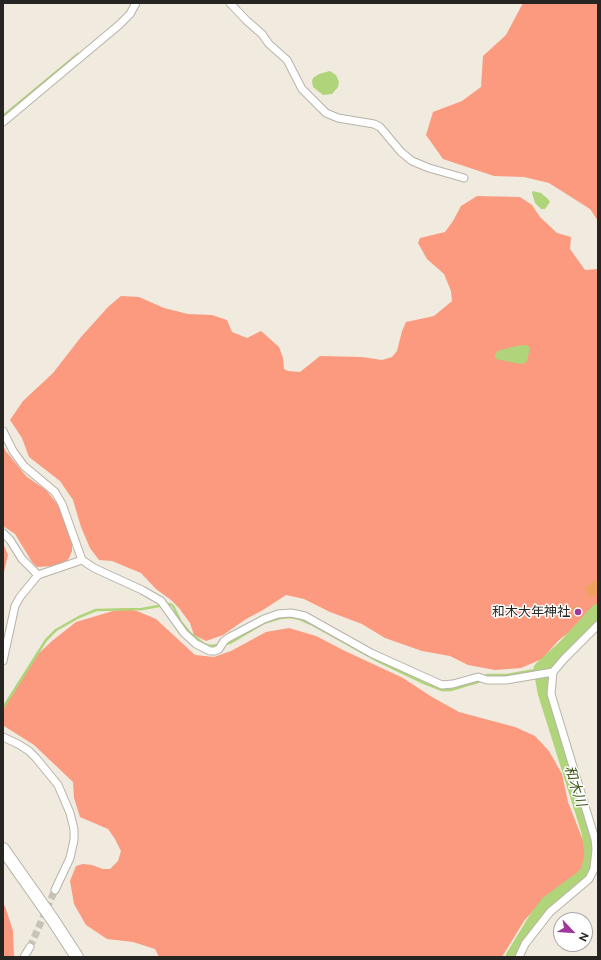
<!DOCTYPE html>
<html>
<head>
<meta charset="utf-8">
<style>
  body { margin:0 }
  #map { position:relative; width:601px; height:960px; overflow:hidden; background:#f0eadf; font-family:Raleway,sans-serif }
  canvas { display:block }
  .frame { position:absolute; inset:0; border:4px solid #272521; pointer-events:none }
  .north { position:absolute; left:553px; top:912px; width:40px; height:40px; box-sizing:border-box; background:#fff; border:1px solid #a9a8a6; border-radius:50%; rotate:115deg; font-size:11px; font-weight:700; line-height:16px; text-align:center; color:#272521 }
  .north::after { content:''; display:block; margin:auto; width:14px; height:18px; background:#9f3799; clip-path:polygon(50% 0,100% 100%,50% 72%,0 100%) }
</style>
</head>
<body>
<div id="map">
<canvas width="601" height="960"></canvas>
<div class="frame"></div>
<div class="north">N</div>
</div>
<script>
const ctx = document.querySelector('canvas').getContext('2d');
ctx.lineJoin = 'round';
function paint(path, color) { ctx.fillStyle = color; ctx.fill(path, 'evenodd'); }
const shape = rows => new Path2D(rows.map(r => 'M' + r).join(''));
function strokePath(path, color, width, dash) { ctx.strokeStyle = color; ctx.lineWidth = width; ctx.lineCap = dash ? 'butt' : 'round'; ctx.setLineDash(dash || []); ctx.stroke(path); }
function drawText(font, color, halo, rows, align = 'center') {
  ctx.font = font + ' Raleway,"Noto Sans JP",sans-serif'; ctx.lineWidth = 3; ctx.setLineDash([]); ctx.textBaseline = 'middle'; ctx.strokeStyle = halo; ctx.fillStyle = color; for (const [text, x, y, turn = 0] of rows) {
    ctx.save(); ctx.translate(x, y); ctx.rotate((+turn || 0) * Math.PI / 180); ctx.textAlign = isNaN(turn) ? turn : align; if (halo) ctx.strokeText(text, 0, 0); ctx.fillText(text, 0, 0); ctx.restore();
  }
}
paint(shape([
  [523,3,598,3,598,221,590,209,549,183,524,177,494,176,443,159,426,135,433,112,462,101,481,87,483,56,506,35],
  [477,196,520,197,532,205,540,217,557,233,571,237,570,249,585,270,598,269,598,603,580,623,558,641,542,659,521,668,495,670,468,665,450,656,422,651,385,638,362,624,330,612,304,599,286,595,263,610,246,619,223,635,206,641,194,635,190,623,179,608,171,600,156,589,141,573,112,561,99,560,90,548,81,527,73,500,60,481,29,457,22,438,10,420,23,401,53,373,81,337,108,307,121,296,139,297,164,308,188,314,212,315,227,320,232,332,247,338,261,331,279,347,283,358,284,369,288,371,300,372,320,356,362,357,382,360,392,357,397,351,402,331,406,322,434,316,452,301,451,291,444,274,427,259,418,243,420,238,445,232,453,221,461,206],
  [3,444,5,450,21,470,27,477,46,490,58,505,72,540,72,551,69,558,66,562,52,566,37,567,32,562,15,534,3,526],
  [3,543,8,555,3,576],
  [123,608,137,611,156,619,195,655,214,657,231,651,266,632,289,628,316,636,345,651,403,678,432,697,459,712,515,727,535,736,549,751,562,774,568,802,586,848,585,866,575,878,539,904,524,921,502,957,159,957,155,949,133,942,107,939,86,925,74,904,70,881,76,866,83,864,92,865,103,869,110,869,118,861,121,851,115,839,108,829,80,817,74,798,73,782,34,745,4,726,3,712,5,705,36,656,52,641,76,622],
  [3,905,5,906,13,931,14,957,3,957]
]), '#fb9a7e');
paint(shape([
  [330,71,336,75,339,82,338,87,332,94,323,95,313,87,312,81,313,78,319,74],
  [533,191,541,193,548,199,550,202,545,209,541,209,535,203,532,193],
  [527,345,530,348,527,361,525,363,520,364,496,359,495,355,497,351,516,346]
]), '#b0d47a');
strokePath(shape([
  [3,116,78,54],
  [224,644,230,643,264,623,280,618,290,617,300,619,311,624,376,660,424,683,442,690,451,690,464,686,478,682,487,675,507,675,541,669],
  [3,708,46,640,56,630,79,617,96,610,142,609,170,604,173,606,181,622,190,633,204,644,210,646,219,645]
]), '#b0d47a', 2.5);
strokePath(shape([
  [513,957,538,916,548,903,581,879,588,872,592,855,589,832,545,692,541,669,564,648,598,611]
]), '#b0d47a', 15);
paint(shape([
  [598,579,598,593,590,598,584,588],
  [576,605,583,613,578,618,571,609]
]), '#efa161');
strokePath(shape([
  [30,947,55,890]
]), '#c8c3b9', 7, [7, 3.5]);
const street = shape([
  [230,3,246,20,262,34,269,44,287,60,302,89,326,113,338,118,374,124,380,127,401,152,412,161,429,168,464,178],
  [3,122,119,25,130,14,136,3],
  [3,431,13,451,24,466,55,492,62,504,82,560,94,568,142,590,161,601,184,633,196,644,210,651,215,651,219,649,224,641,228,638,264,619,278,614,291,613,305,616,371,653,442,685,453,684,478,677,487,680,506,680,553,672],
  [3,533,10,540,22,559,38,575],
  [3,661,15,606,20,597,38,575,82,560],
  [3,737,18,744,29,751,36,758,58,785,70,813,74,829,74,840,70,858,55,890],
  [24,957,30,947],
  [519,957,525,944,550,912,589,879,594,869,596,849,595,839,551,694,553,672,564,659,598,625]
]);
const highway = shape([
  [3,849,53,920,77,957]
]);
strokePath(street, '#b8b2a8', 9);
strokePath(highway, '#b8b2a8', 14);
strokePath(street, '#fff', 7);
strokePath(highway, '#fff', 12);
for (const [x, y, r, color] of [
  [578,612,4,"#9f3799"]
]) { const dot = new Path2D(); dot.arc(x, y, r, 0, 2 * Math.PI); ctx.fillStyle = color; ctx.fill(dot); strokePath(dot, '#fff', 1.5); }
drawText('13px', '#272521', '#fff', [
  ["和木大年神社",570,612]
], 'right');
drawText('italic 14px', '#415718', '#fff', [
  ["和木川",575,786,72]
]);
</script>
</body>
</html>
